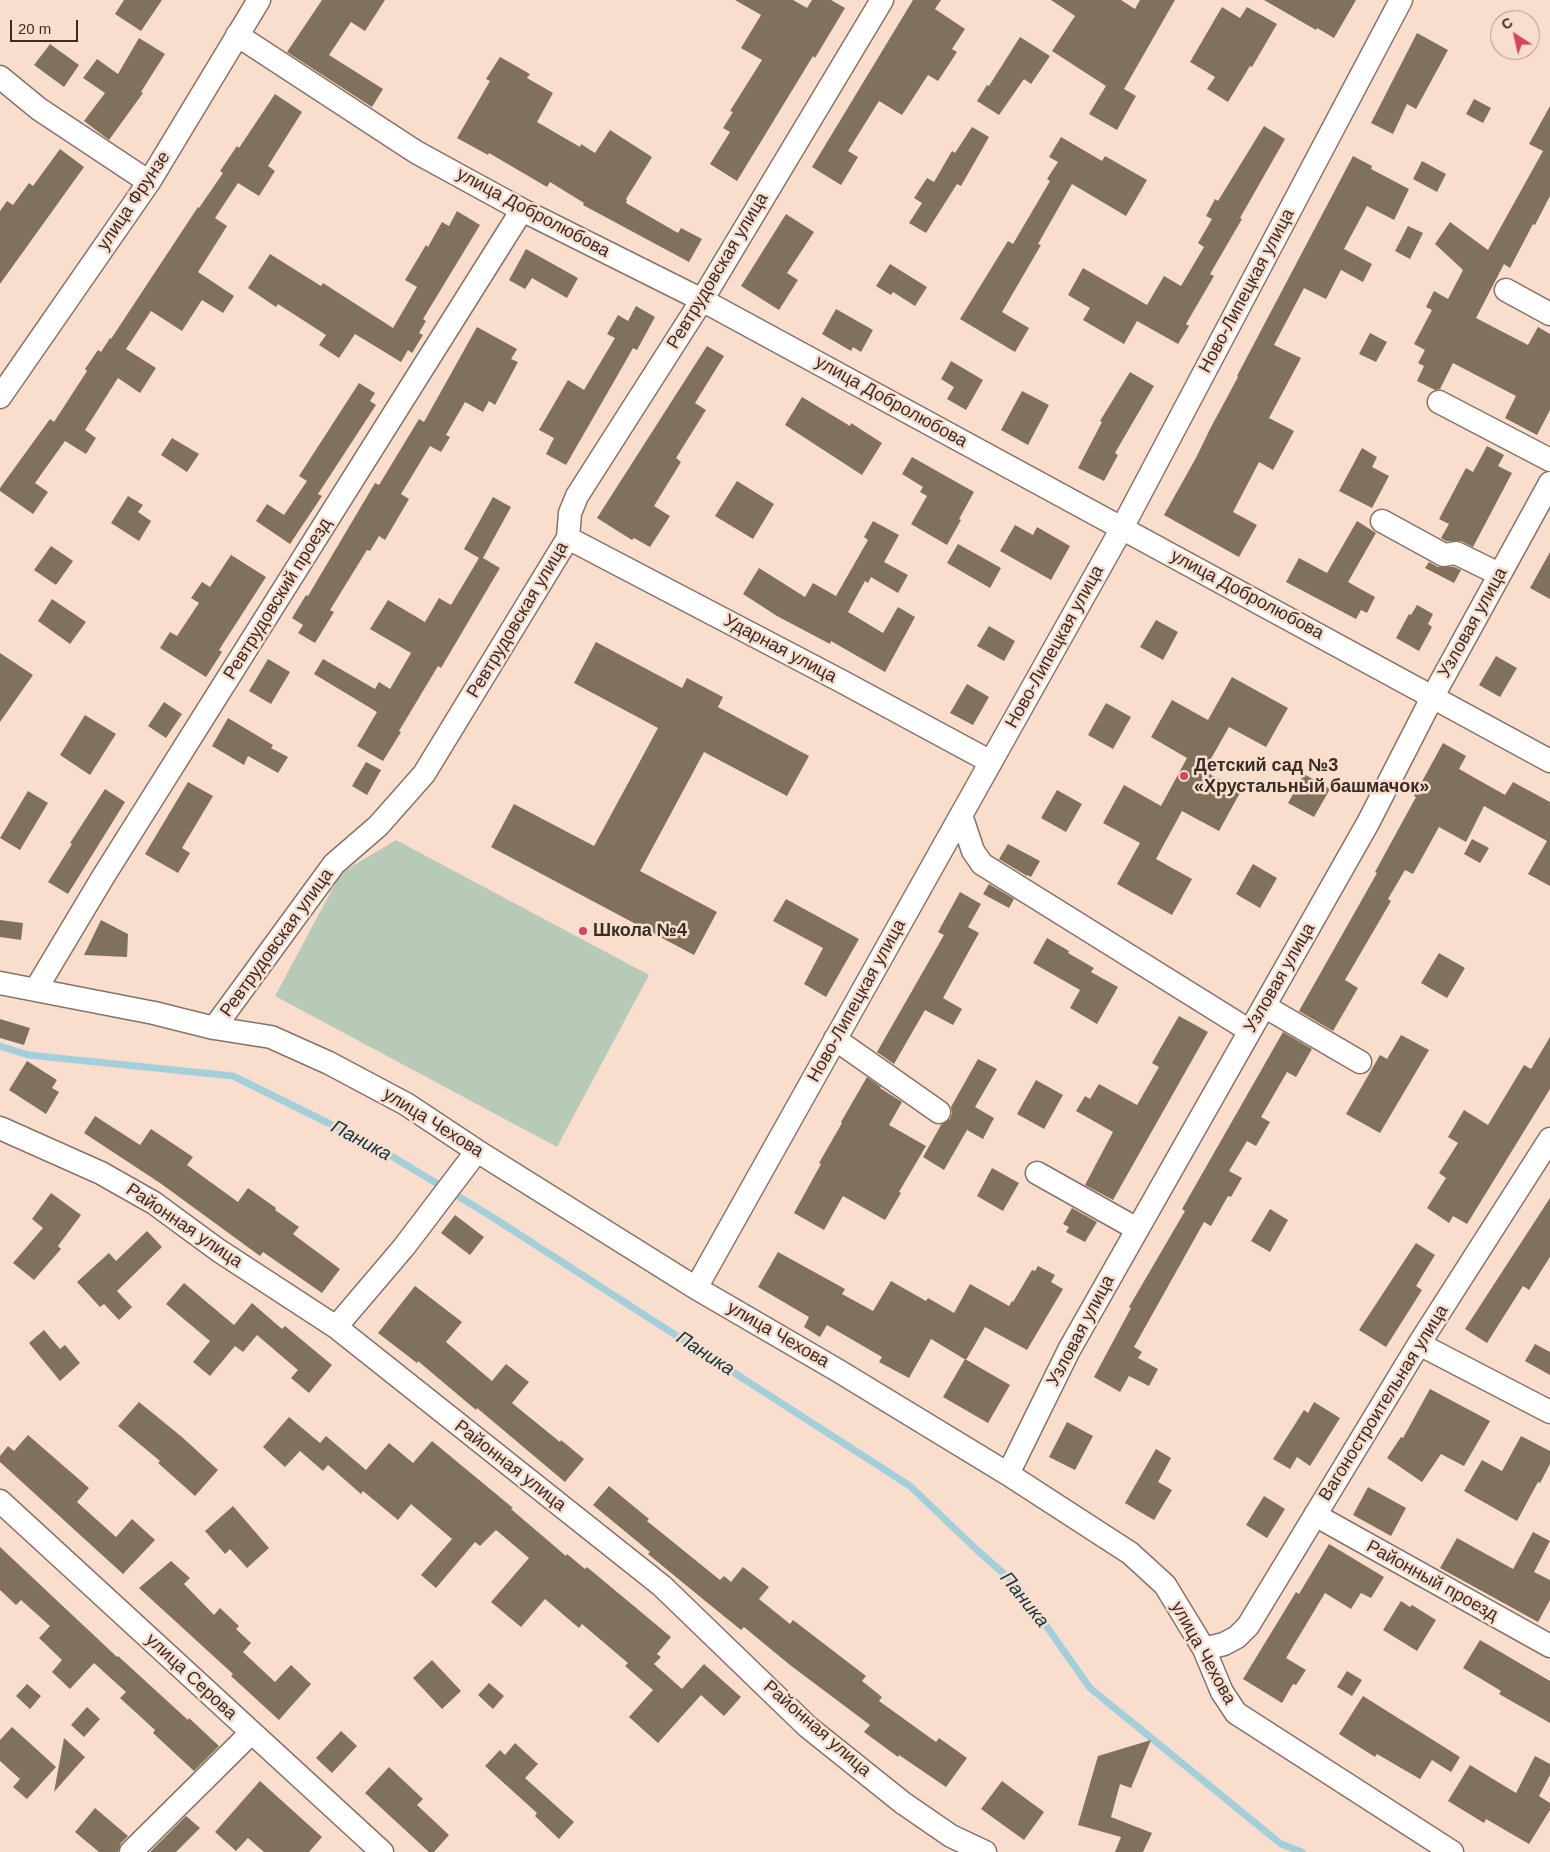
<!DOCTYPE html>
<html>
<head>
<meta charset="utf-8">
<style>
  body { margin:0 }
  #map { position:relative; width:1550px; height:1852px; overflow:hidden; background:#f9dece; font-family:Helvetica,sans-serif }
  canvas { display:block }
  .north { position:absolute; left:1490px; top:10px; width:50px; height:50px; box-sizing:border-box; background:#f9dece; border:1px solid #ab978b; border-radius:50%; rotate:325deg; font-size:14px; font-weight:700; line-height:20px; text-align:center; color:#372c26 }
  .north::after { content:''; display:block; margin:auto; width:18px; height:22px; background:#d44460; clip-path:polygon(50% 0,100% 100%,50% 72%,0 100%) }
  .scale { position:absolute; left:10px; top:20px; width:68px; height:22px; box-sizing:border-box; border:2px solid #372c26; border-top:0; padding-left:6px; font-size:15px; line-height:18px; white-space:nowrap; color:#372c26; -webkit-text-stroke:4px #f9dece; paint-order:stroke }
</style>
</head>
<body>
<div id="map">
<canvas width="1550" height="1852"></canvas>
<div class="north">С</div>
<div class="scale">20 m</div>
</div>
<script>
const ctx = document.querySelector('canvas').getContext('2d');
ctx.lineJoin = 'round';
function paint(path, color) { ctx.fillStyle = color; ctx.fill(path, 'evenodd'); }
const shape = rows => new Path2D(rows.map(r => 'M' + r).join(''));
function strokePath(path, color, width, dash) { ctx.strokeStyle = color; ctx.lineWidth = width; ctx.lineCap = dash ? 'butt' : 'round'; ctx.setLineDash(dash || []); ctx.stroke(path); }
function drawText(font, color, halo, rows, align = 'center') {
  ctx.font = font + ' Helvetica,sans-serif'; ctx.lineWidth = 5; ctx.setLineDash([]); ctx.textBaseline = 'middle'; ctx.strokeStyle = halo; ctx.fillStyle = color; for (const [text, x, y, turn = 0] of rows) {
    ctx.save(); ctx.translate(x, y); ctx.rotate((+turn || 0) * Math.PI / 180); ctx.textAlign = isNaN(turn) ? turn : align; if (halo) ctx.strokeText(text, 0, 0); ctx.fillText(text, 0, 0); ctx.restore();
  }
}
paint(shape([
  [396,840,649,975,557,1147,275,996,341,873]
]), '#b7cab8');
strokePath(shape([
  [0,1046,28,1055,233,1076,375,1146,489,1215,910,1486,978,1551,1018,1586,1090,1688,1281,1844,1302,1852]
]), '#a3cfda', 7);
paint(shape([
  [124,0,162,0,141,31,115,14],
  [322,0,385,0,365,31,351,22,329,55,383,89,372,107,287,52],
  [735,0,793,0,807,8,812,0,831,0,845,8,815,58,813,56,737,181,710,164,730,132,723,128,733,112,730,111,762,60,741,48,761,15],
  [913,0,941,0,935,9,965,29,952,49,957,52,938,81,928,75,902,115,879,101,848,151,858,157,841,185,812,167],
  [1051,0,1121,0,1135,9,1140,0,1175,0,1124,89,1136,96,1117,130,1089,114,1106,86,1052,51,1075,16],
  [1264,0,1356,0,1334,38,1317,28,1316,30],
  [1222,7,1240,18,1247,7,1277,24,1252,67,1250,66,1228,102,1207,89,1215,77,1190,62],
  [1417,33,1448,50,1416,109,1407,104,1393,134,1371,123],
  [1020,37,1050,56,1031,84,1024,79,999,115,977,101,987,85,989,86],
  [139,38,165,54,141,92,143,93,109,140,84,121,105,93,83,78,97,59,118,74],
  [50,44,79,65,64,87,34,65],
  [500,57,530,74,527,78,553,93,537,122,580,147,581,144,595,153,610,130,652,157,626,199,627,200,626,203,678,233,681,228,702,239,689,262,583,205,584,203,550,182,547,187,489,153,488,155,457,138,490,81,486,79],
  [275,94,302,112,268,166,275,171,259,196,238,183,215,218,227,226,198,272,234,296,223,313,202,300,182,331,151,311,126,349,156,368,140,393,118,378,85,430,96,438,86,454,65,441,35,483,48,492,33,514,0,491,0,488,50,419,54,422,87,371,85,369,98,350,101,352,110,338,111,339,198,207,199,208,223,173,220,171,237,146,239,148],
  [1474,99,1491,108,1483,123,1466,114],
  [1550,106,1550,196,1535,225,1533,224,1510,268,1504,264,1476,318,1528,345,1538,327,1550,334,1550,410,1537,435,1505,418,1516,396,1453,363,1440,389,1435,390,1417,381,1424,366,1418,363,1425,350,1414,344,1432,310,1426,307,1434,291,1448,299,1463,270,1435,244,1450,222,1488,250,1543,151,1529,144],
  [1264,126,1285,139,1240,218,1242,219,1210,274,1214,276,1186,324,1189,326,1178,344,1137,321,1124,344,1083,320,1090,308,1068,295,1083,268,1147,305,1164,276,1181,286,1204,247,1198,243,1212,219,1206,216,1215,199,1218,201],
  [972,127,989,137,961,186,957,184,926,233,909,223,922,203,914,198,927,178,934,182,952,151,955,153],
  [1061,137,1102,161,1105,156,1147,180,1126,216,1072,184,1038,244,1041,245,1002,312,1029,328,1015,352,960,319,1008,241,1013,244,1050,181,1047,179,1058,162,1049,157],
  [60,149,84,167,0,284,0,211,7,201,13,205,29,183,33,186],
  [1353,156,1372,166,1371,169,1409,189,1394,220,1367,206,1344,249,1372,264,1363,282,1341,270,1326,299,1304,288,1274,345,1301,358,1269,418,1294,431,1273,470,1259,462,1233,512,1257,525,1239,557,1164,515,1197,456,1210,429,1238,377,1237,376],
  [1422,161,1446,174,1437,192,1413,179],
  [457,211,480,225,423,319,426,321,419,333,423,335,412,353,408,350,401,362,355,334,339,358,319,345,326,335,278,304,276,307,248,288,270,254,321,286,323,283,393,328,417,287,405,280,426,245,428,247,442,222,449,226],
  [786,214,814,232,787,273,798,280,779,310,741,286],
  [1408,226,1423,233,1410,259,1395,251],
  [526,249,578,278,567,298,532,278,525,289,509,280],
  [890,264,927,287,915,306,893,292,891,295,876,286],
  [636,306,655,317,637,350,633,348,620,371,566,465,546,454,554,438,539,430,568,380,584,390,615,338,607,334,618,315,628,321],
  [836,309,873,330,861,352,853,347,851,351,822,334],
  [477,327,517,349,511,359,518,362,495,405,489,401,483,412,465,402,446,435,450,437,441,452,430,446,401,494,409,499,385,540,379,536,370,551,367,550,330,610,334,612,315,643,298,633,303,625,292,618,306,595,308,596,375,483,379,485,419,419,424,422],
  [1370,333,1387,342,1376,362,1359,354],
  [707,346,724,356,695,403,706,410,676,458,681,462,654,506,670,516,650,547,634,538,632,540,597,518],
  [951,361,983,380,966,410,947,399,954,387,941,379],
  [1130,372,1154,386,1115,453,1118,455,1104,481,1078,468,1102,422,1100,421],
  [359,383,375,393,370,401,376,405,318,494,322,496,290,544,256,521,267,504,284,515,307,481,299,476],
  [1022,391,1049,405,1028,445,1001,430],
  [802,397,850,426,851,423,882,443,862,475,785,425],
  [172,438,199,454,187,472,161,455],
  [1487,446,1504,455,1498,466,1512,473,1473,547,1461,541,1446,541,1441,538,1449,524,1439,519,1466,468,1473,472],
  [1362,448,1377,457,1372,467,1389,476,1372,508,1339,491],
  [912,457,974,492,959,519,961,520,947,545,911,524,927,496,920,492,923,487,902,474],
  [737,481,774,504,753,539,715,516],
  [128,496,143,505,138,512,151,521,139,541,111,523],
  [493,497,511,507,483,558,500,568,441,668,438,666,399,731,401,732,383,761,357,746,377,712,314,674,323,659,375,689,379,682,390,689,411,653,370,629,388,600,425,622,439,598,451,605,479,558,464,549],
  [873,521,899,535,884,562,908,575,898,593,871,577,868,583,865,581,848,612,883,633,898,607,915,617,885,672,831,641,830,644,777,616,743,594,759,568,805,597,813,583,836,596,868,540,864,537],
  [1357,521,1376,533,1348,582,1375,597,1367,613,1361,610,1356,619,1286,582,1299,558,1327,573],
  [1015,525,1033,535,1037,527,1070,546,1051,580,1000,551],
  [958,544,1001,568,990,588,947,563],
  [51,546,73,561,56,585,34,570],
  [1550,552,1550,599,1530,588],
  [231,555,266,577,219,650,222,652,206,677,160,648,170,632,177,636,199,603,191,598,202,582,210,587],
  [1429,562,1438,567,1454,567,1461,570,1454,583,1425,568],
  [52,599,86,622,70,644,38,621],
  [1417,605,1433,614,1428,624,1432,627,1419,651,1396,638,1409,614,1411,615],
  [1156,620,1178,632,1163,660,1140,647],
  [989,626,1015,641,1004,661,977,646],
  [596,642,682,688,687,678,723,697,718,707,809,756,787,796,704,752,640,871,717,912,694,955,491,847,514,804,594,846,658,728,574,683],
  [0,653,33,675,0,722],
  [1496,656,1517,668,1500,697,1479,685],
  [268,659,290,672,271,704,249,691],
  [1232,677,1288,708,1266,747,1229,727,1204,771,1241,791,1219,831,1182,811,1156,859,1192,879,1172,915,1117,884,1140,843,1103,823,1124,785,1161,806,1187,758,1151,737,1172,700,1208,720],
  [967,684,989,697,973,725,950,713],
  [164,702,182,714,166,738,148,726],
  [1106,703,1131,717,1113,749,1088,735],
  [85,715,116,734,90,775,60,755],
  [228,718,273,745,271,748,288,757,278,773,248,756,244,765,212,746],
  [1443,743,1466,756,1459,769,1505,795,1513,782,1550,802,1550,886,1528,874,1547,841,1484,806,1466,842,1439,827,1413,874,1405,870,1388,899,1391,901,1345,980,1358,988,1333,1031,1299,1011,1377,873,1375,872,1416,797,1414,796],
  [366,762,381,770,367,795,352,786],
  [1304,774,1330,789,1314,817,1288,803],
  [188,782,213,796,182,848,190,853,178,873,145,854],
  [105,789,125,802,68,894,48,882,72,844,70,843],
  [1057,790,1082,804,1066,832,1041,818],
  [28,791,48,803,20,850,0,838],
  [1472,839,1489,848,1480,863,1464,854],
  [1008,844,1040,861,1031,877,1027,875,1027,876,999,859],
  [1253,864,1277,878,1260,908,1236,894],
  [989,884,1014,899,1009,908,983,894],
  [960,892,981,904,968,927,979,933,943,998,962,1009,953,1025,925,1010,894,1064,877,1052,944,935,938,932],
  [786,899,859,939,826,997,804,984,823,948,773,921],
  [0,920,23,923,21,940,0,937],
  [101,920,128,934,127,957,84,955],
  [1047,938,1069,951,1068,953,1094,968,1091,972,1118,987,1097,1024,1070,1008,1080,990,1033,963],
  [1439,953,1465,968,1447,998,1421,983],
  [1179,1016,1208,1032,1113,1200,1085,1185,1113,1132,1076,1111,1085,1096,1090,1099,1099,1084,1137,1105,1159,1067,1152,1063],
  [0,1019,30,1028,24,1045,0,1038],
  [1283,1032,1312,1049,1296,1077,1287,1072,1261,1117,1270,1122,1256,1146,1247,1141,1229,1171,1242,1178,1231,1197,1228,1196,1211,1226,1204,1222,1134,1347,1142,1352,1138,1358,1158,1369,1149,1386,1129,1376,1120,1392,1094,1377,1131,1308,1129,1307,1185,1211,1182,1209],
  [1401,1035,1429,1050,1380,1133,1346,1114,1380,1055,1387,1059],
  [1550,1037,1550,1089,1467,1224,1453,1216,1449,1223,1427,1208,1446,1178,1439,1173,1458,1143,1448,1137,1464,1110,1488,1125,1524,1065,1531,1069],
  [978,1059,997,1069,975,1107,994,1118,983,1139,967,1130,944,1170,923,1157,941,1125,950,1119,952,1113,951,1107],
  [27,1061,57,1080,52,1088,59,1092,46,1114,9,1090],
  [867,1077,881,1087,880,1088,902,1102,889,1125,926,1146,899,1192,901,1193,885,1220,843,1196,824,1230,794,1213,821,1164,819,1163,842,1123,841,1122],
  [1036,1080,1063,1095,1044,1129,1017,1114],
  [95,1116,140,1145,151,1129,193,1157,187,1165,238,1202,248,1188,276,1208,275,1210,299,1227,293,1234,340,1269,322,1293,263,1252,260,1256,160,1183,84,1133],
  [992,1168,1019,1183,1003,1211,977,1196],
  [51,1193,81,1215,58,1246,61,1249,34,1280,13,1263,43,1228,32,1219],
  [1550,1198,1550,1257,1529,1290,1523,1286,1487,1343,1465,1329],
  [1072,1208,1097,1222,1085,1242,1066,1232,1069,1227,1063,1224],
  [1270,1209,1288,1220,1270,1252,1251,1241],
  [455,1215,484,1237,470,1255,441,1233],
  [147,1231,162,1247,117,1291,132,1307,119,1320,104,1304,100,1307,77,1282,109,1253,116,1261],
  [1416,1243,1435,1255,1416,1286,1422,1290,1386,1347,1359,1330],
  [778,1252,845,1289,842,1294,873,1311,891,1281,926,1301,928,1298,954,1313,970,1284,1009,1306,1012,1301,1013,1302,1032,1270,1035,1271,1038,1266,1055,1275,1051,1282,1063,1289,1027,1350,985,1327,966,1360,931,1339,909,1378,879,1362,882,1357,827,1325,820,1337,804,1327,809,1317,758,1287],
  [184,1283,234,1325,252,1303,282,1329,285,1326,332,1365,309,1393,291,1378,298,1370,257,1335,243,1352,235,1346,210,1376,193,1362,210,1341,166,1304],
  [415,1286,462,1322,446,1342,492,1381,506,1364,529,1382,512,1403,560,1442,561,1440,584,1459,565,1482,477,1408,476,1410,418,1361,417,1363,378,1333],
  [44,1330,60,1349,65,1345,80,1363,60,1381,29,1343],
  [1535,1344,1550,1352,1550,1375,1525,1361],
  [965,1359,1010,1385,988,1423,943,1397],
  [1430,1389,1490,1421,1464,1466,1441,1454,1422,1482,1387,1458,1401,1437,1403,1438],
  [139,1402,182,1437,218,1470,195,1496,158,1463,160,1461,118,1426],
  [1314,1402,1340,1418,1310,1466,1297,1457,1290,1469,1273,1459,1304,1410,1308,1413],
  [289,1417,320,1443,326,1436,366,1470,389,1443,413,1463,432,1441,513,1508,511,1509,566,1556,567,1554,585,1569,587,1567,671,1637,657,1654,661,1657,654,1664,682,1689,704,1664,741,1697,724,1716,701,1695,658,1743,629,1717,653,1690,625,1666,628,1663,582,1624,579,1628,545,1599,521,1627,491,1602,529,1558,496,1530,480,1546,475,1542,436,1588,421,1575,452,1539,411,1504,398,1520,363,1491,361,1494,328,1465,323,1471,300,1451,285,1467,263,1447],
  [1067,1422,1093,1436,1075,1470,1049,1457],
  [28,1435,89,1488,77,1502,116,1537,132,1519,155,1540,123,1574,0,1462,0,1456,8,1446,14,1451],
  [1521,1436,1550,1451,1550,1464,1540,1483,1538,1482,1517,1521,1464,1491,1482,1460,1502,1471],
  [1156,1449,1171,1458,1158,1482,1172,1490,1154,1520,1125,1503],
  [609,1486,649,1519,647,1521,720,1580,724,1576,731,1582,743,1567,769,1587,759,1599,790,1624,793,1620,866,1676,862,1681,882,1697,879,1701,936,1742,939,1738,967,1758,946,1787,899,1755,898,1757,864,1732,870,1725,790,1665,744,1627,741,1630,704,1600,648,1554,650,1552,593,1505],
  [1368,1487,1406,1508,1391,1536,1353,1515],
  [1264,1496,1285,1509,1267,1538,1246,1525],
  [233,1506,269,1548,247,1568,230,1549,225,1554,205,1531],
  [1533,1532,1550,1541,1534,1572,1550,1580,1550,1600,1538,1622,1440,1568,1457,1538,1513,1569],
  [1329,1544,1384,1577,1371,1598,1361,1593,1351,1609,1325,1593,1286,1658,1306,1670,1296,1685,1293,1684,1282,1703,1243,1679,1296,1592,1299,1594],
  [0,1547,117,1657,118,1656,188,1720,189,1718,219,1746,194,1771,153,1733,155,1730,120,1698,126,1692,94,1663,70,1689,52,1672,62,1660,39,1638,50,1626,21,1600,16,1605,0,1590],
  [171,1561,190,1578,184,1584,214,1615,220,1608,239,1626,236,1629,251,1643,243,1652,275,1682,291,1665,311,1684,279,1720,231,1676,233,1674,139,1588],
  [1401,1601,1410,1607,1412,1605,1436,1620,1417,1651,1383,1630],
  [1480,1640,1550,1681,1550,1723,1499,1694,1501,1691,1463,1668],
  [432,1660,461,1691,442,1709,413,1678],
  [1347,1671,1362,1680,1352,1696,1337,1687],
  [489,1683,504,1696,493,1709,478,1695],
  [27,1684,41,1696,30,1709,16,1696],
  [1363,1696,1460,1757,1451,1772,1432,1760,1420,1779,1377,1754,1375,1757,1339,1734],
  [87,1707,100,1719,84,1737,71,1725],
  [12,1727,56,1767,27,1799,13,1787,20,1779,0,1761,0,1740],
  [341,1731,357,1746,332,1773,316,1758],
  [64,1738,85,1757,54,1792],
  [1151,1740,1131,1788,1120,1784,1111,1817,1152,1833,1143,1852,1115,1852,1121,1837,1078,1825,1098,1756],
  [515,1743,538,1764,525,1778,574,1822,559,1839,535,1816,537,1813,485,1766,500,1750,505,1755],
  [1535,1756,1550,1764,1550,1775,1539,1796,1550,1803,1550,1810,1529,1844,1486,1819,1484,1823,1448,1801,1470,1765,1516,1793],
  [389,1767,423,1799,417,1805,449,1835,434,1852,429,1852,365,1793],
  [260,1781,322,1837,309,1852,264,1852,248,1838,236,1851,215,1832],
  [1002,1781,1044,1812,1024,1840,981,1809],
  [95,1808,128,1836,121,1843,118,1852,99,1852,75,1832],
  [186,1816,200,1828,176,1852,150,1852]
]), '#80715c');
const minor = shape([
  [237,35,416,152,522,210,702,300,1550,761],
  [0,77,39,109,149,182],
  [1506,290,1550,314],
  [0,397,149,182,259,0],
  [1439,402,1550,460],
  [1382,521,1444,555,1456,553,1499,574],
  [568,538,841,681,991,762],
  [961,815,973,851,982,864,1250,1031],
  [0,983,154,1013,214,1028,271,1037,329,1063,406,1104,477,1151,696,1288,837,1370,1008,1474,1130,1553,1165,1585,1204,1649,1222,1692,1236,1713,1452,1852],
  [36,989,103,877,522,210],
  [1264,1006,1360,1062],
  [214,1028,334,864,378,826,424,774,568,538,570,513,577,496,702,300,882,0],
  [835,1039,939,1112],
  [0,1128,101,1173,154,1203,218,1250,336,1327,662,1586,808,1727,903,1803,951,1836,985,1852],
  [1037,1173,1137,1229],
  [696,1288,1122,528,1401,0],
  [336,1327,404,1247,477,1151],
  [1419,1344,1550,1412],
  [1008,1474,1069,1350,1368,823,1433,696,1550,483],
  [0,1501,382,1852],
  [1315,1515,1550,1646],
  [1204,1649,1224,1644,1237,1637,1248,1626,1419,1344,1550,1139],
  [131,1852,251,1733]
]);
strokePath(minor, '#897263', 25);
strokePath(minor, '#fff', 22);
for (const [x, y, r, color] of [
  [1184,776,5,"#d44460"],
  [583,931,5,"#d44460"]
]) { const dot = new Path2D(); dot.arc(x, y, r, 0, 2 * Math.PI); ctx.fillStyle = color; ctx.fill(dot); strokePath(dot, '#f9dece', 2); }
drawText('18px', '#372c26', '#f9dece', [
  ["улица Фрунзе",134,201,-56],
  ["улица Добролюбова",533,213,28],
  ["Ревтрудовская улица",718,271,-59],
  ["Ново-Липецкая улица",1247,291,-62],
  ["улица Добролюбова",891,402,29],
  ["улица Добролюбова",1247,595,28],
  ["Ревтрудовский проезд",278,599,-58],
  ["Ревтрудовская улица",518,620,-59],
  ["Узловая улица",1473,623,-61],
  ["Ново-Липецкая улица",1055,647,-61],
  ["Ударная улица",780,649,28],
  ["Ревтрудовская улица",277,943,-54],
  ["Узловая улица",1280,978,-60],
  ["Ново-Липецкая улица",857,1001,-61],
  ["улица Чехова",433,1123,32],
  ["Районная улица",184,1226,34],
  ["Узловая улица",1081,1331,-62],
  ["улица Чехова",778,1335,30],
  ["Вагоностроительная улица",1384,1403,-58],
  ["Районная улица",510,1466,38],
  ["Районный проезд",1432,1581,29],
  ["улица Чехова",1203,1653,61],
  ["улица Серова",191,1677,43],
  ["Районная улица",817,1729,41]
]);
drawText('bold 18px', '#372c26', '#f9dece', [
  ["Детский сад №3",1194,766],
  ["«Хрустальный башмачок»",1194,787],
  ["Школа №4",593,931]
], 'left');
drawText('italic 19px', '#0d363f', '#f9dece', [
  ["Паника",361,1141,28],
  ["Паника",705,1354,33],
  ["Паника",1024,1600,51]
]);
</script>
</body>
</html>
